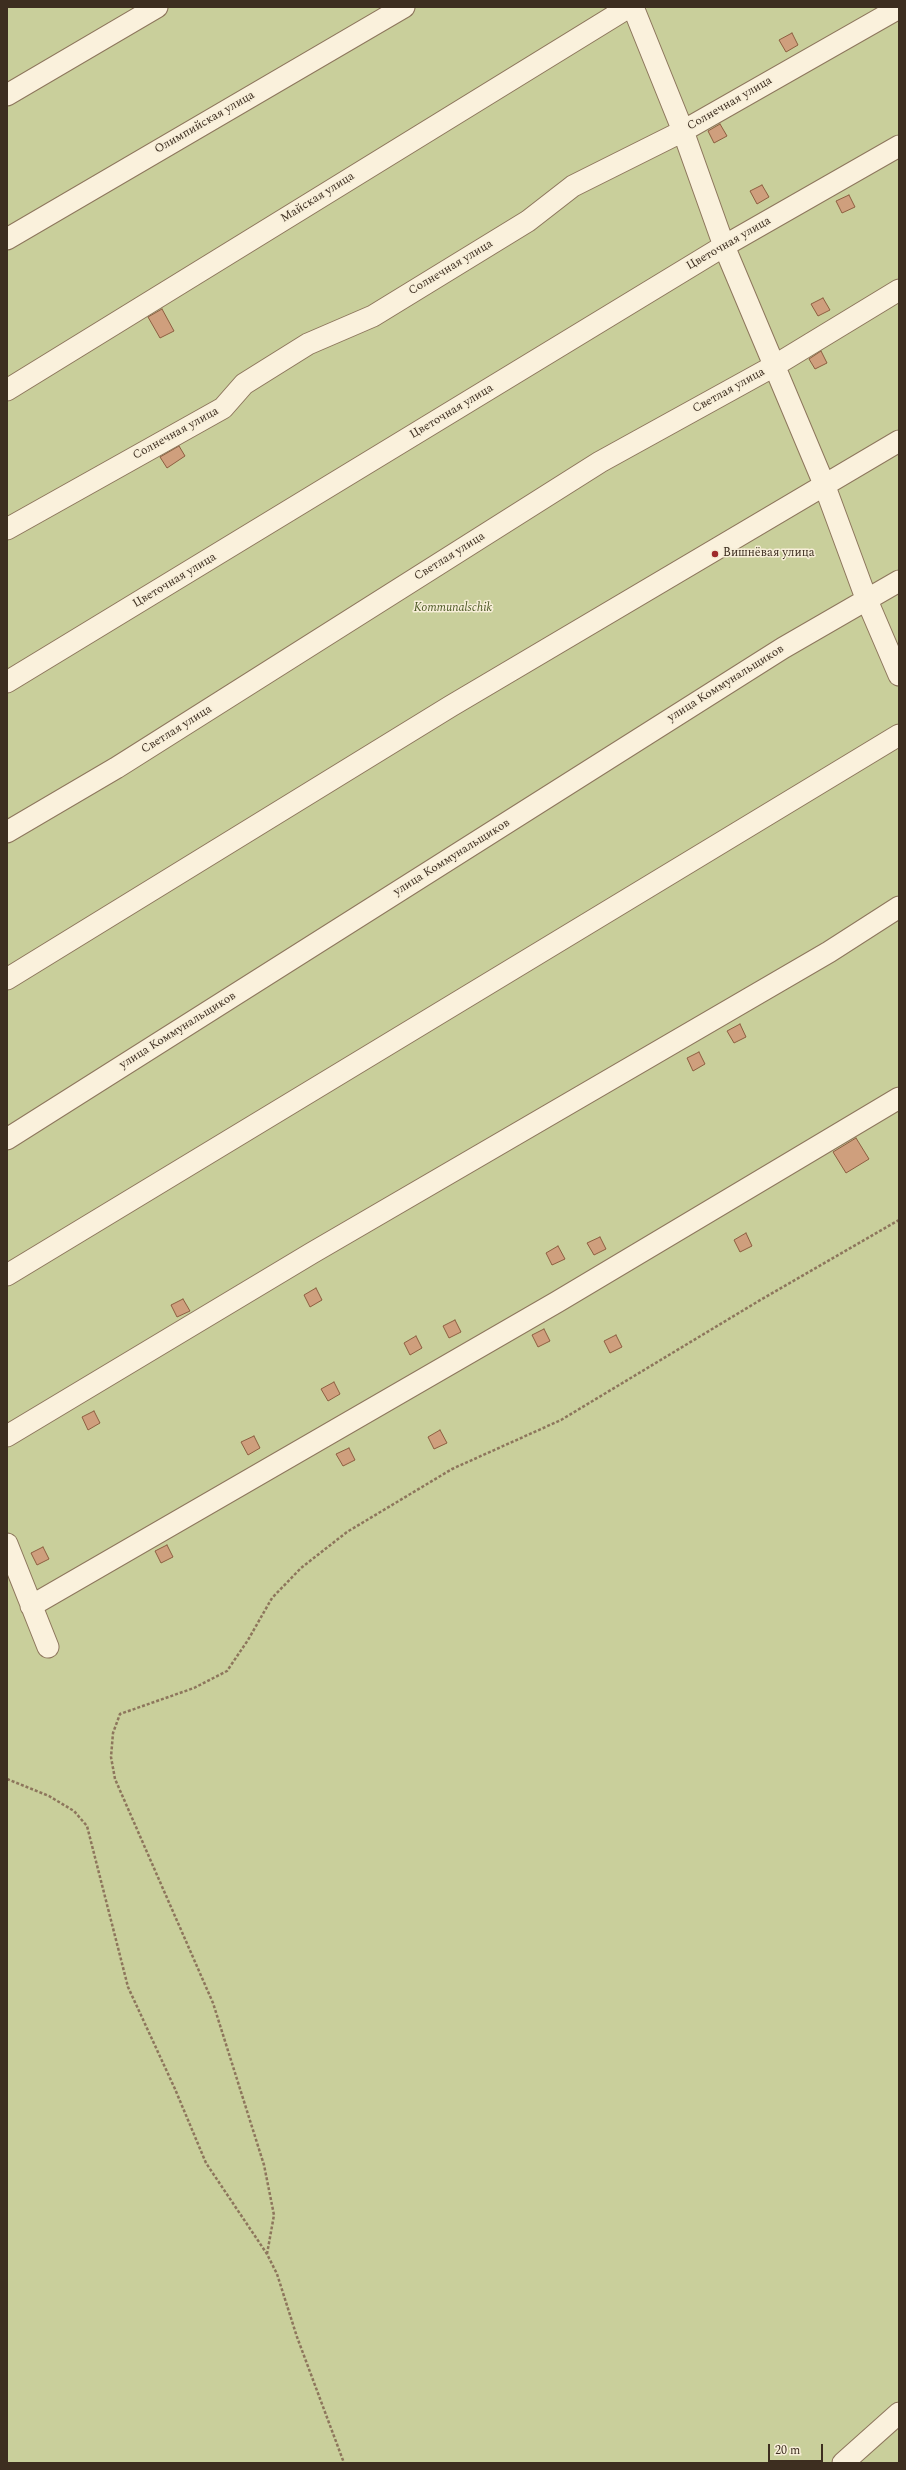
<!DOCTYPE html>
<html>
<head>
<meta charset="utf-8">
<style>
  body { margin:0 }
  #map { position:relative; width:906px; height:2470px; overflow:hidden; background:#f0e4c8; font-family:Spectral,serif }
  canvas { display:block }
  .frame { position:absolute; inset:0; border:8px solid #3d2e20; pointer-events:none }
  .scale { position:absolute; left:768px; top:2444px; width:55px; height:18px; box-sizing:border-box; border:2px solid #3d2e20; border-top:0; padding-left:5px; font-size:12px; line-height:14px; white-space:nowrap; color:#3d2e20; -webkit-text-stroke:3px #f7eed8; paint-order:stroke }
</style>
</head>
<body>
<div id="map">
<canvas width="906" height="2470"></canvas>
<div class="frame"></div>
<div class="scale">20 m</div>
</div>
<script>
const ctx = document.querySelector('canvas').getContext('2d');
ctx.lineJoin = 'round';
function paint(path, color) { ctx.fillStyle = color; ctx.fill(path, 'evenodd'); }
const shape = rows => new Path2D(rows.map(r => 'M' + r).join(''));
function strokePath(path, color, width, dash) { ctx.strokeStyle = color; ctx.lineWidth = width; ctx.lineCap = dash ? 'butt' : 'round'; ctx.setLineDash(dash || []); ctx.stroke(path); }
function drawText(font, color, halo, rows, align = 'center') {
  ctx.font = font + ' Spectral,serif'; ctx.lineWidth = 3; ctx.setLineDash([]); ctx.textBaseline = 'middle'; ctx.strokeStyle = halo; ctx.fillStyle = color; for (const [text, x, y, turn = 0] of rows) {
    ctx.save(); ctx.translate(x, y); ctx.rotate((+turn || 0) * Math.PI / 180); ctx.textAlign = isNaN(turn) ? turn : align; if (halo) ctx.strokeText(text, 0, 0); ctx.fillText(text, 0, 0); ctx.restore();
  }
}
paint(shape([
  [7,7,899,7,899,2463,7,2463]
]), '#c9cf9b');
const building = shape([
  [792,33,798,45,786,52,779,40,792,33],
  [720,124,727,136,714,143,708,131,720,124],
  [762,185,769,197,757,204,750,191,762,185],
  [849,195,855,207,842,213,836,201,849,195],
  [823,298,830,310,818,316,811,304,823,298],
  [162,309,174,331,160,338,148,317,162,309],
  [821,351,827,363,815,369,809,359,821,351],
  [179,446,185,456,167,468,160,457,179,446],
  [740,1024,746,1037,734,1043,727,1031,740,1024],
  [699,1052,705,1064,693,1071,687,1058,699,1052],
  [856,1138,869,1159,846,1173,833,1152,856,1138],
  [746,1233,752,1246,740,1252,734,1240,746,1233],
  [600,1237,606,1249,594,1255,587,1243,600,1237],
  [558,1246,565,1259,552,1265,546,1253,558,1246],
  [316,1288,322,1300,310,1307,304,1295,316,1288],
  [183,1299,190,1311,177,1317,171,1305,183,1299],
  [455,1320,461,1332,449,1338,443,1326,455,1320],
  [544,1329,550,1341,538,1347,532,1335,544,1329],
  [616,1335,622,1347,610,1353,604,1341,616,1335],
  [416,1336,422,1348,410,1355,404,1343,416,1336],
  [334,1382,340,1394,328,1401,321,1389,334,1382],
  [94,1411,100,1423,88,1430,82,1417,94,1411],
  [440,1430,447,1443,434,1449,428,1437,440,1430],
  [254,1436,260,1448,248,1455,241,1442,254,1436],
  [349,1448,355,1460,343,1466,336,1454,349,1448],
  [167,1545,173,1557,161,1563,155,1551,167,1545],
  [43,1547,49,1559,37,1565,31,1553,43,1547]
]);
paint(building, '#cf9f7d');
strokePath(building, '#8d5f41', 1);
const minor = shape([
  [633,7,683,131,724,246,824,484,866,598,899,675],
  [7,95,157,7],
  [7,239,404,7],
  [7,390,629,7],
  [7,529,223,408,244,384,308,344,373,316,528,221,573,186,683,131,899,8],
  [7,682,724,246,899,146],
  [7,832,116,768,600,462,774,366,899,290],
  [7,979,451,706,899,441],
  [7,1139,783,648,899,581],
  [7,1275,899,735],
  [7,1436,312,1253,829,952,899,907],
  [7,1544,48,1647],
  [31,1606,557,1302,899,1098],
  [843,2463,899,2413]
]);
strokePath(minor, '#8d765c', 23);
strokePath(shape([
  [7,1779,49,1796,74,1811,87,1826,128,1987,175,2089,206,2163,267,2254,277,2274,297,2337,344,2463],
  [267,2254,274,2215,264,2165,213,2003,115,1779,111,1757,113,1733,120,1714,194,1688,227,1671,248,1640,272,1598,301,1568,347,1532,452,1469,561,1420,757,1302,899,1220]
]), '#8d765c', 2.5, [3, 2]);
strokePath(minor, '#faf1dc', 21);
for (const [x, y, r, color] of [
  [715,554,4,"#9e2a2b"]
]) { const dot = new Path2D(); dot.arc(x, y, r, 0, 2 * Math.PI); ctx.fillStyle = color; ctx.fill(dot); strokePath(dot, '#f7eed8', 1.5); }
drawText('12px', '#3d2e20', '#f7eed8', [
  ["Солнечная улица",730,104,-30],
  ["Олимпийская улица",205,123,-30],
  ["Майская улица",318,198,-32],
  ["Цветочная улица",729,244,-30],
  ["Солнечная улица",451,268,-31],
  ["Светлая улица",729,391,-29],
  ["Цветочная улица",452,412,-31],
  ["Солнечная улица",176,434,-29],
  ["Светлая улица",450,557,-32],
  ["Цветочная улица",175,581,-31],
  ["улица Коммунальщиков",726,684,-32],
  ["Светлая улица",177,730,-32],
  ["улица Коммунальщиков",452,858,-32],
  ["улица Коммунальщиков",178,1031,-32]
]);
drawText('12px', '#3d2e20', '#f7eed8', [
  ["Вишнёвая улица",723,554]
], 'left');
drawText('italic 12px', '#4d5a26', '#f7eed8', [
  ["Kommunalschik",453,609]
]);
</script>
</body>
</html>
